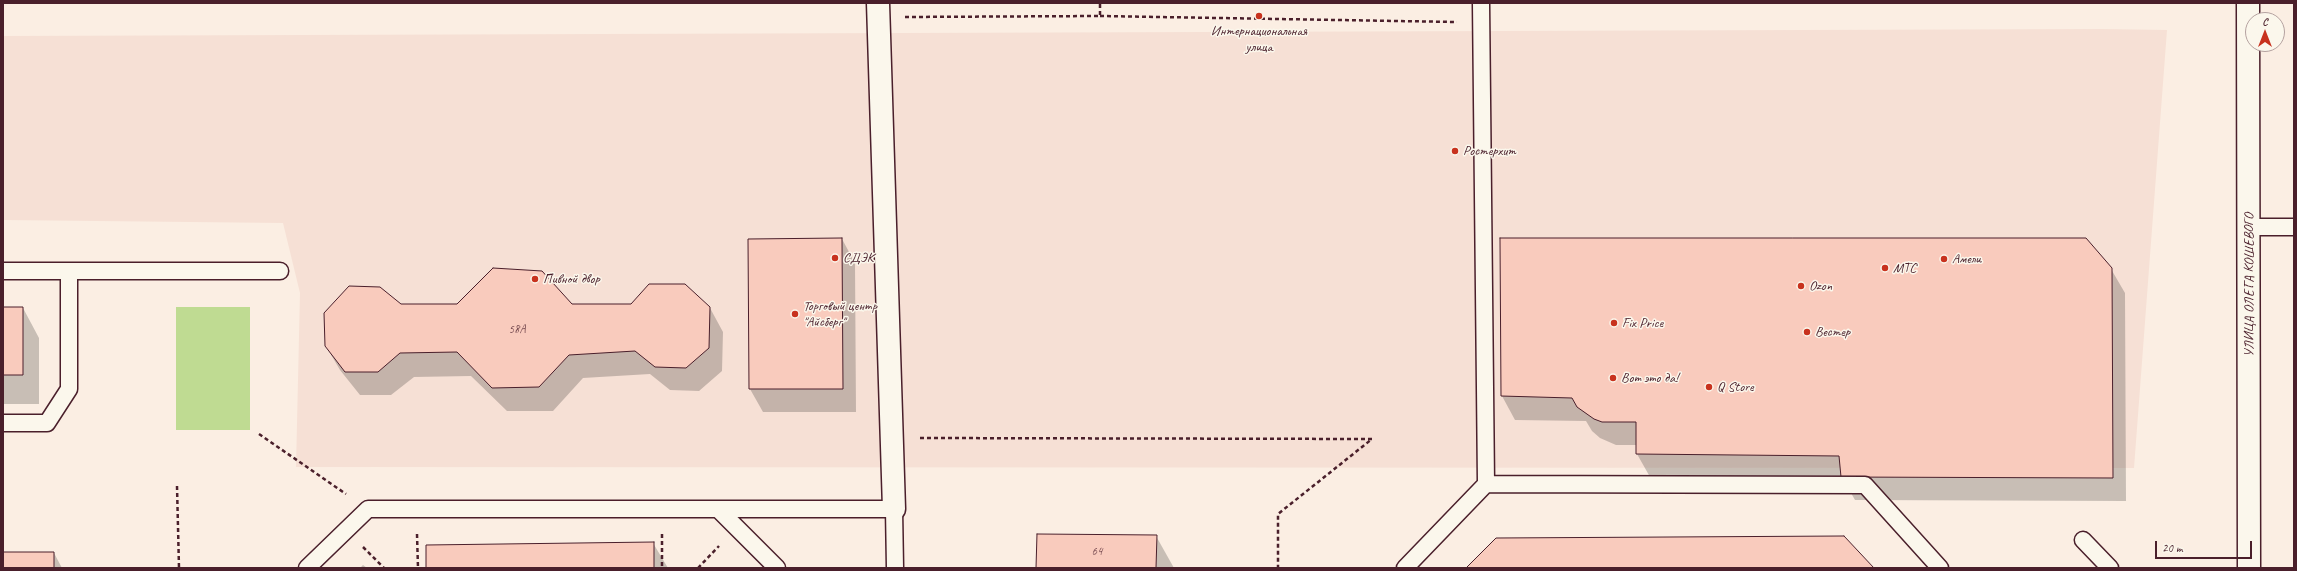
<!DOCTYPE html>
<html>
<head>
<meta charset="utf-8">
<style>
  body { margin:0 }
  #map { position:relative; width:2297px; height:571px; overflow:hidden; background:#fbeee3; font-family:Caveat,sans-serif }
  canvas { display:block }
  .frame { position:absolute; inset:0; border:4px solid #4a1f2b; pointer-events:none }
  .north { position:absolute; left:2245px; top:12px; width:40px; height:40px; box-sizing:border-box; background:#fbf7ec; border:1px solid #b4a19f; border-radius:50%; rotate:0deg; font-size:11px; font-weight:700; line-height:16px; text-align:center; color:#4a1f2b }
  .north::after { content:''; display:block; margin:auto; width:14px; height:18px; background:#c8321e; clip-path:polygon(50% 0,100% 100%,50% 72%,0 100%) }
  .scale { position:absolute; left:2155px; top:541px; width:97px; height:18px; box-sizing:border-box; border:2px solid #4a1f2b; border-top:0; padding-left:5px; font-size:12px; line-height:14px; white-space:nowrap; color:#4a1f2b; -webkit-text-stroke:3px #fbf7ec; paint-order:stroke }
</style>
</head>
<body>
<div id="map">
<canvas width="2297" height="571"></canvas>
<div class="frame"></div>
<div class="north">С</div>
<div class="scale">20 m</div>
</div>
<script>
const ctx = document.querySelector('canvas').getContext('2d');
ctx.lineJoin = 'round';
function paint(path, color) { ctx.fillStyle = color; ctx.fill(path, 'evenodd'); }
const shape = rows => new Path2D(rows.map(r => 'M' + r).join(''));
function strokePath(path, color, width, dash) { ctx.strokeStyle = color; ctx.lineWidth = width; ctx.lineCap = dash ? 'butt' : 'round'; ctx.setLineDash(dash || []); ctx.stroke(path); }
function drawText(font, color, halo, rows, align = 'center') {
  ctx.font = font + ' Caveat,sans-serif'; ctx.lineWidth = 3; ctx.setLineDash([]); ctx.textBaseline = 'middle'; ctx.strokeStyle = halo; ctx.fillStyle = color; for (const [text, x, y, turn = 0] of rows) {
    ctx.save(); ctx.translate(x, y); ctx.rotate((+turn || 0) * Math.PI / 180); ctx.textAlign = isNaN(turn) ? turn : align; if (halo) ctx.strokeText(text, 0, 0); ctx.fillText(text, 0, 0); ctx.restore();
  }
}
paint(shape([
  [2102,29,2167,30,2134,468,296,467,300,293,283,223,3,220,3,36]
]), '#f6e0d5');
paint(shape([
  [176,307,250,307,250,430,176,430]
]), '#bfdb92');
paint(shape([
  [842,239,855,263,856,412,763,412,750,389],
  [1501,239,2111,269,2125,293,2126,501,1855,500,1843,479,1650,477,1637,454,1637,445,1616,445,1600,438,1592,431,1586,421,1515,420,1502,396],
  [400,305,710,308,723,332,722,371,699,391,670,390,650,374,583,378,553,411,507,411,471,376,414,377,391,395,360,395,340,370,326,346],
  [3,308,23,308,39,338,39,404,3,404],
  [1156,536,1174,568,1037,568],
  [653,543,668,568,427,568],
  [3,553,54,553,62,568,3,568],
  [363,565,367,568,360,568]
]), '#0003');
const building = shape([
  [842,238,843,389,749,389,748,239,842,238],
  [1500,238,2086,238,2112,268,2113,478,1841,477,1839,456,1636,454,1636,422,1602,422,1594,419,1577,407,1572,398,1501,396,1500,238],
  [493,268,542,271,572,304,631,304,649,284,685,284,710,307,709,348,686,368,655,367,635,351,569,355,539,387,492,388,457,352,400,353,378,372,345,372,325,346,324,313,349,286,380,287,401,304,457,304,493,268],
  [3,307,23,307,23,375,3,375,3,307],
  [1037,534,1157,535,1156,568,1036,568,1037,534],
  [1844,536,1874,568,1466,568,1496,538,1844,536],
  [654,542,654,568,426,568,426,545,654,542],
  [3,552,54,552,54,568,3,568,3,552]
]);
paint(building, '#f9cbbd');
strokePath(building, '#4a1f2b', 1);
const service = shape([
  [1481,3,1486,484],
  [2249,227,2294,227],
  [3,271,280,271],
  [3,423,47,423,69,389,69,271],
  [718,509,894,509,895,568],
  [2083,540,2110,568],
  [307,568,368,509,718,509,777,568],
  [1405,568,1486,484,1865,485,1940,568]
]);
const minor = shape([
  [878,3,894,509]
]);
const secondary = shape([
  [2248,3,2249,568]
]);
strokePath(service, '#4a1f2b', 19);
strokePath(minor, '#4a1f2b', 25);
strokePath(secondary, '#4a1f2b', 25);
strokePath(shape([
  [1100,16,1457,22],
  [905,17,1100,16,1100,3],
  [259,434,346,494],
  [920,438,1372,439,1278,514,1278,568],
  [177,486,179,568],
  [417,534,418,568],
  [662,534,662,568],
  [363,547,384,568],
  [698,568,719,546]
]), '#4a1f2b', 2.5, [4, 3]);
strokePath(service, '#fbf7ec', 16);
strokePath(minor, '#fbf7ec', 22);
strokePath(secondary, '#fbf7ec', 22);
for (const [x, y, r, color] of [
  [1259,16,4,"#c8321e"],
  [1455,151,4,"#c8321e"],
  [835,258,4,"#c8321e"],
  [1944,259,4,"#c8321e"],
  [1885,268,4,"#c8321e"],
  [535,279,4,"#c8321e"],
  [1801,286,4,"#c8321e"],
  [795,314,4,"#c8321e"],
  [1614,323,4,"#c8321e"],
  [1807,332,4,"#c8321e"],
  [1613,378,4,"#c8321e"],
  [1709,387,4,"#c8321e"]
]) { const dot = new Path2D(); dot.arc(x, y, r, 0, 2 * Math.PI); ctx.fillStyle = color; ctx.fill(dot); strokePath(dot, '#fbf7ec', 1.5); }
drawText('12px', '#764a50', null, [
  ["58А",517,330],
  ["64",1097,552]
]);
drawText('14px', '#4a1f2b', '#fbf7ec', [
  ["Интернациональная",1259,31,"center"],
  ["улица",1259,47,"center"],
  ["Ростерхит",1463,151],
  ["СДЭК",843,258],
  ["Амели",1952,259],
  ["МТС",1893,268],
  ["Пивной двор",543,279],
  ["Ozon",1809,286],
  ["Торговый центр",803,306],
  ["\"Айсберг\"",803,322],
  ["Fix Price",1622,323],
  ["Вестер",1815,332],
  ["Вот это да!",1621,378],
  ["Q Store",1717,387]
], 'left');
drawText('14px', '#4a1f2b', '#fbf7ec', [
  ["УЛИЦА ОЛЕГА КОШЕВОГО",2249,285,-90]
]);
</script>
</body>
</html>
